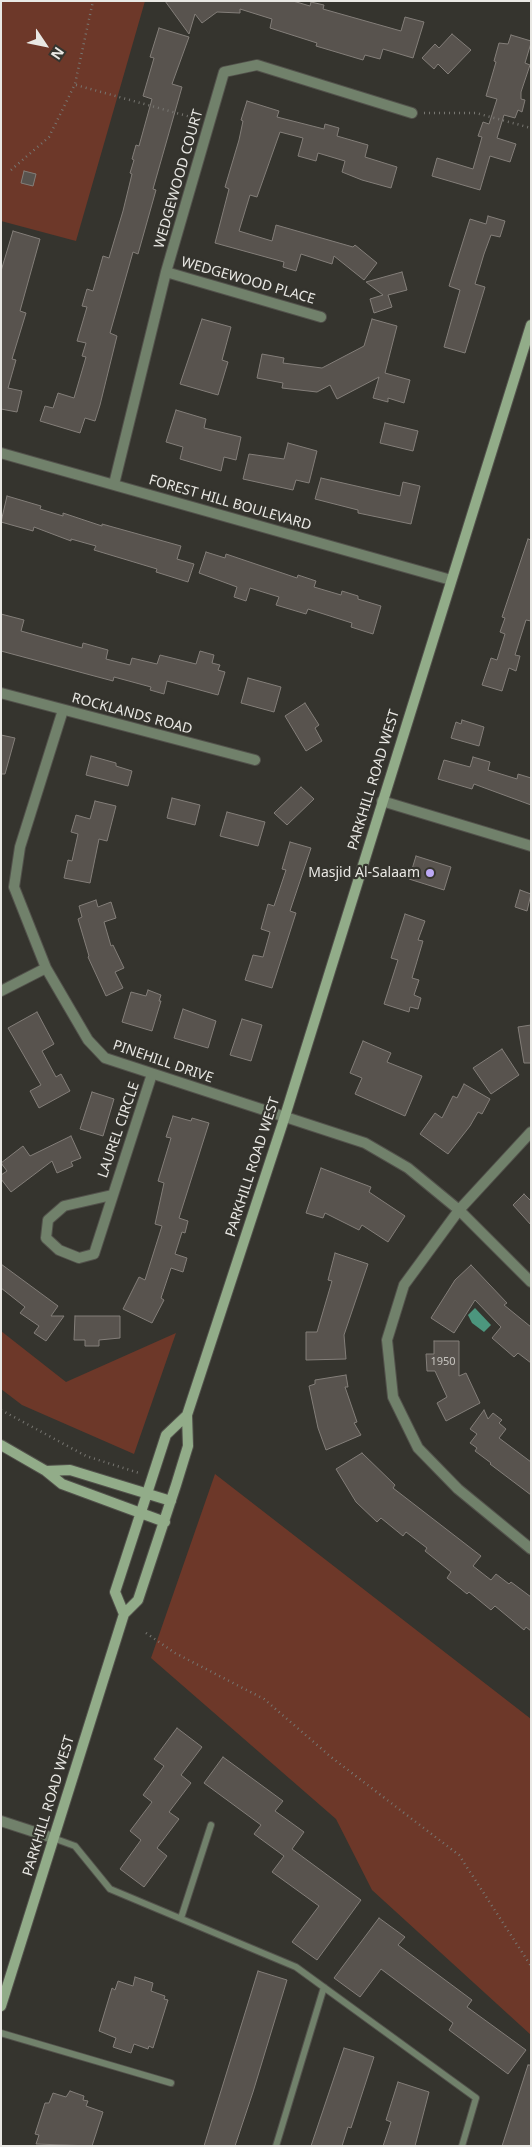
<!DOCTYPE html>
<html>
<head>
<meta charset="utf-8">
<style>
  body { margin:0 }
  #map { position:relative; width:532px; height:2147px; overflow:hidden; background:#35342e; font-family:"Noto Sans",sans-serif }
  canvas { display:block }
  .frame { position:absolute; inset:0; border:2px solid #e9e8e4; pointer-events:none }
  .north { position:absolute; left:20px; top:20px; width:50px; height:50px; -webkit-text-stroke:4px #35342e; paint-order:stroke; rotate:124deg; font-size:14px; font-weight:700; line-height:20px; text-align:center; color:#e9e8e4 }
  .north::after { content:''; display:block; margin:auto; width:18px; height:22px; background:#e9e8e4; clip-path:polygon(50% 0,100% 100%,50% 72%,0 100%) }
</style>
</head>
<body>
<div id="map">
<canvas width="532" height="2147"></canvas>
<div class="frame"></div>
<div class="north">N</div>
</div>
<script>
const ctx = document.querySelector('canvas').getContext('2d');
ctx.lineJoin = 'round';
function paint(path, color) { ctx.fillStyle = color; ctx.fill(path, 'evenodd'); }
const shape = rows => new Path2D(rows.map(r => 'M' + r).join(''));
function strokePath(path, color, width, dash) { ctx.strokeStyle = color; ctx.lineWidth = width; ctx.lineCap = dash ? 'butt' : 'round'; ctx.setLineDash(dash || []); ctx.stroke(path); }
function drawText(font, color, halo, rows, align = 'center') {
  ctx.font = font + ' "Noto Sans",sans-serif'; ctx.lineWidth = 4.5; ctx.setLineDash([]); ctx.textBaseline = 'middle'; ctx.strokeStyle = halo; ctx.fillStyle = color; for (const [text, x, y, turn = 0] of rows) {
    ctx.save(); ctx.translate(x, y); ctx.rotate((+turn || 0) * Math.PI / 180); ctx.textAlign = isNaN(turn) ? turn : align; if (halo) ctx.strokeText(text, 0, 0); ctx.fillText(text, 0, 0); ctx.restore();
  }
}
paint(shape([
  [1,1,145,1,76,241,1,221],
  [1,1331,66,1382,176,1333,134,1454,22,1405,1,1389],
  [215,1474,531,1719,531,2035,372,1890,336,1819,151,1658]
]), '#6d3829');
paint(shape([
  [475,1308,491,1325,484,1332,472,1323,468,1315]
]), '#4c967e');
const building = shape([
  [165,1,293,1,310,6,311,2,324,5,323,9,401,31,405,17,424,22,413,58,383,49,380,59,365,55,363,60,316,46,317,43,270,28,272,19,240,9,240,13,217,12,202,23,195,14,189,34,165,1],
  [159,28,189,37,172,84,182,87,153,189,156,190,138,254,133,252,110,333,117,336,100,405,95,421,85,418,80,433,40,421,45,406,53,408,58,393,74,398,86,357,82,356,86,343,77,341,87,307,82,306,87,289,93,291,103,256,109,258,123,211,132,174,130,173,134,160,132,159,136,145,139,146,152,99,143,96,154,58,150,57,159,28],
  [452,34,471,50,448,74,438,64,434,69,422,58,435,44,439,48,452,34],
  [511,35,531,41,531,43,525,63,530,65,521,92,521,99,525,100,522,112,518,110,515,118,504,115,497,138,516,144,510,162,490,156,480,190,432,176,437,158,473,169,482,137,478,136,483,122,489,124,497,99,486,96,496,62,494,61,499,43,508,44,511,35],
  [247,101,279,111,277,117,324,129,325,124,339,128,337,136,368,145,365,157,397,167,391,188,362,180,342,172,345,161,318,153,316,161,298,156,303,138,280,132,257,197,250,195,239,231,272,241,276,225,353,247,355,245,377,263,364,280,334,256,332,264,301,254,296,271,283,267,284,262,215,243,229,189,225,187,239,140,243,121,241,120,247,101],
  [24,171,36,174,33,186,21,183,24,171],
  [488,216,505,221,500,237,491,235,484,254,475,284,485,287,465,353,444,347,460,290,449,286,470,219,486,224,488,216],
  [13,231,40,239,20,311,26,313,12,359,16,360,8,388,22,391,17,412,1,409,1,271,13,231],
  [402,272,407,290,388,295,392,307,374,313,370,299,383,295,366,282,402,272],
  [202,319,231,327,222,360,228,362,218,395,180,384,202,319],
  [372,319,397,326,385,373,410,380,404,403,388,398,388,402,373,398,379,377,337,399,330,385,317,392,282,388,283,383,257,378,262,354,284,358,283,363,322,368,364,346,372,319],
  [176,410,206,419,204,428,241,437,236,460,224,457,221,471,180,459,183,447,166,442,176,410],
  [385,423,418,431,413,451,380,443,385,423],
  [288,443,317,451,309,483,296,480,293,490,243,479,249,454,284,459,288,443],
  [321,478,400,496,403,482,420,486,411,524,358,513,358,510,315,499,321,478],
  [7,496,41,506,40,509,63,516,63,513,102,526,102,524,181,546,177,559,194,564,188,582,156,572,157,569,94,550,96,546,71,539,71,541,34,527,33,531,1,522,7,496],
  [528,539,531,540,531,621,526,620,515,655,520,656,516,671,509,668,502,691,482,685,491,658,497,660,505,634,500,632,505,618,502,617,528,539],
  [206,552,225,558,226,554,297,578,298,575,316,581,314,587,341,595,342,591,358,596,358,599,381,606,373,634,351,627,352,623,308,609,306,614,276,605,279,597,250,588,246,601,234,597,237,587,199,573,206,552],
  [1,614,24,620,21,631,82,648,83,643,108,650,106,659,130,665,132,658,157,664,160,655,196,664,200,651,214,655,212,663,220,665,218,670,225,672,218,695,167,681,164,694,150,690,151,687,114,677,113,681,1,651,1,614],
  [248,678,281,687,274,712,241,703,248,678],
  [305,703,319,725,315,728,322,741,306,751,285,716,305,703],
  [462,720,484,727,479,746,451,738,456,722,461,724,462,720],
  [1,735,15,738,5,774,1,774,1,735],
  [91,756,116,763,116,766,132,771,128,786,86,775,91,756],
  [473,757,490,762,488,770,517,779,518,774,531,778,531,805,474,784,472,789,438,779,444,760,470,767,473,757],
  [301,787,314,799,287,825,274,813,301,787],
  [172,798,200,805,195,825,167,818,172,798],
  [95,801,116,806,107,841,99,839,90,883,64,878,68,860,72,861,78,834,71,832,76,815,90,819,95,801],
  [227,812,265,822,258,846,220,836,227,812],
  [290,842,311,848,290,911,296,913,272,988,245,980,253,955,263,957,270,932,261,929,268,904,274,906,286,870,282,869,290,842],
  [416,856,451,867,444,890,409,879,416,856],
  [520,890,531,894,527,911,515,907,520,890],
  [96,900,98,907,111,902,116,918,104,922,111,946,113,945,124,968,115,972,123,988,106,996,88,957,89,956,78,919,82,917,79,906,96,900],
  [405,914,425,921,418,940,423,941,412,978,419,980,414,995,421,998,418,1009,410,1007,409,1012,384,1004,398,960,391,958,405,914],
  [148,990,161,995,159,1001,161,1001,152,1031,122,1022,131,992,146,996,148,990],
  [183,1009,216,1021,208,1048,174,1038,183,1009],
  [37,1012,54,1044,42,1051,56,1077,61,1074,70,1091,39,1108,30,1091,41,1085,8,1028,37,1012],
  [242,1019,262,1025,251,1061,230,1055,242,1019],
  [531,1025,531,1063,524,1063,518,1027,531,1025],
  [363,1041,391,1053,387,1062,422,1076,405,1116,355,1094,362,1078,350,1073,363,1041],
  [502,1049,519,1075,491,1094,473,1068,502,1049],
  [464,1084,490,1099,482,1114,478,1112,470,1126,448,1154,420,1134,435,1113,442,1118,453,1096,457,1098,464,1084],
  [92,1092,114,1099,103,1136,80,1129,92,1092],
  [173,1116,191,1121,192,1118,209,1123,179,1218,188,1221,185,1233,182,1232,175,1254,187,1258,183,1272,171,1268,161,1298,164,1300,152,1323,123,1309,139,1277,145,1280,162,1226,155,1224,164,1183,158,1181,171,1138,166,1137,173,1116],
  [71,1136,81,1158,71,1162,73,1166,57,1173,52,1161,11,1192,1,1179,1,1175,7,1171,1,1163,23,1146,30,1156,71,1136],
  [321,1168,371,1187,369,1192,405,1216,388,1242,362,1225,359,1230,325,1213,323,1218,306,1213,321,1168],
  [524,1194,531,1201,531,1225,513,1205,524,1194],
  [335,1253,368,1264,344,1335,346,1359,306,1360,306,1332,317,1332,332,1281,328,1280,335,1253],
  [1,1264,58,1306,51,1316,64,1316,46,1341,34,1333,39,1326,20,1313,25,1307,1,1288,1,1264],
  [471,1265,507,1303,504,1305,531,1327,531,1363,518,1353,514,1357,492,1338,501,1327,475,1300,454,1333,431,1318,455,1280,471,1265],
  [75,1316,120,1316,120,1338,99,1340,99,1346,85,1346,85,1340,74,1340,75,1316],
  [434,1341,459,1341,459,1376,466,1373,480,1403,446,1421,437,1403,447,1397,435,1371,427,1371,426,1354,434,1354,434,1341],
  [346,1375,348,1387,345,1387,357,1422,354,1423,361,1435,326,1450,318,1428,309,1386,315,1384,315,1380,346,1375],
  [484,1410,488,1419,493,1413,502,1420,499,1423,506,1429,499,1438,531,1462,531,1495,490,1464,491,1463,475,1451,477,1448,470,1443,477,1434,470,1429,484,1410],
  [362,1453,395,1485,393,1488,481,1556,473,1566,491,1580,496,1574,509,1584,511,1582,531,1597,531,1631,526,1627,524,1630,495,1606,491,1610,469,1592,467,1594,461,1589,447,1578,451,1572,425,1551,427,1548,406,1532,403,1536,381,1518,377,1522,356,1502,336,1469,362,1453],
  [177,1728,202,1747,181,1775,191,1783,169,1812,179,1819,157,1848,167,1856,144,1887,120,1869,141,1840,130,1831,152,1802,143,1795,164,1766,154,1759,177,1728],
  [223,1757,283,1801,275,1811,304,1832,292,1849,361,1900,317,1960,292,1942,319,1906,272,1872,284,1856,254,1834,261,1825,204,1783,223,1757],
  [379,1918,405,1937,398,1945,472,2000,467,2007,526,2050,508,2074,449,2030,453,2023,381,1969,360,1997,334,1978,379,1918],
  [258,1971,287,1980,253,2092,235,2146,204,2146,258,1971],
  [135,1977,153,1983,151,1991,165,1996,164,1999,168,2000,153,2048,149,2046,148,2049,134,2044,131,2053,113,2047,116,2038,99,2031,112,1988,115,1990,118,1981,133,1986,135,1977],
  [344,2048,374,2057,351,2128,348,2127,342,2146,311,2146,344,2048],
  [528,2065,531,2065,531,2146,502,2146,528,2065],
  [398,2082,429,2092,415,2146,383,2146,391,2122,386,2120,398,2082],
  [70,2091,84,2096,83,2100,88,2101,86,2106,103,2112,92,2146,36,2144,39,2135,35,2134,45,2103,49,2103,53,2093,66,2097,70,2091]
]);
paint(building, '#58534e');
strokePath(building, '#837e79', 1);
const lane = shape([
  [53,1838,75,1846,110,1889,296,1967,476,2098,462,2146],
  [181,1918,211,1825],
  [1,2033,171,2083],
  [276,2146,324,1987]
]);
const street = shape([
  [166,272,321,317],
  [1,453,451,580],
  [114,484,166,272,224,72,257,65,412,113],
  [1,693,255,760],
  [63,710,20,847,14,887,46,968,88,1040,105,1058,365,1143,408,1168,459,1210,531,1282],
  [382,801,531,846],
  [1,991,46,968],
  [531,1132,459,1210,404,1285,387,1340,393,1397,418,1448,458,1489,531,1549],
  [112,1195,64,1206,48,1220,46,1238,59,1250,79,1258,94,1254,152,1074],
  [1,1821,53,1838]
]);
const secondary = shape([
  [1,1445,46,1471,62,1484,165,1522],
  [46,1471,70,1470,171,1501],
  [124,1614,115,1592,166,1435,187,1415],
  [1,2006,124,1614,138,1600,176,1485,188,1446,187,1415,285,1116,531,325]
]);
strokePath(lane, '#52514b', 8);
strokePath(street, '#52514b', 12);
strokePath(secondary, '#52514b', 12);
strokePath(shape([
  [76,85,198,119],
  [424,113,476,113,531,128],
  [11,170,49,137,75,84,93,1],
  [1,1410,86,1456,139,1473],
  [146,1633,175,1653,264,1699,331,1757,459,1855,531,1966]
]), '#777671', 2.5, [1, 4]);
strokePath(lane, '#71816b', 6);
strokePath(street, '#71816b', 10);
strokePath(secondary, '#92ac89', 10);
for (const [x, y, r, color] of [
  [430,873,5,"#bda9f5"]
]) { const dot = new Path2D(); dot.arc(x, y, r, 0, 2 * Math.PI); ctx.fillStyle = color; ctx.fill(dot); strokePath(dot, '#35342e', 2); }
drawText('11px', '#c5c3be', null, [
  ["1950",443,1362]
]);
drawText('14px', '#e9e8e4', '#35342e', [
  ["WEDGEWOOD COURT",179,179,-74],
  ["WEDGEWOOD PLACE",248,281,16],
  ["FOREST HILL BOULEVARD",230,503,16],
  ["ROCKLANDS ROAD",132,714,15],
  ["PARKHILL ROAD WEST",374,780,-73],
  ["PINEHILL DRIVE",163,1062,19],
  ["LAUREL CIRCLE",119,1130,-71],
  ["PARKHILL ROAD WEST",253,1167,-72],
  ["PARKHILL ROAD WEST",49,1806,-73]
]);
drawText('14px', '#e9e8e4', '#35342e', [
  ["Masjid Al-Salaam",420,873]
], 'right');
</script>
</body>
</html>
